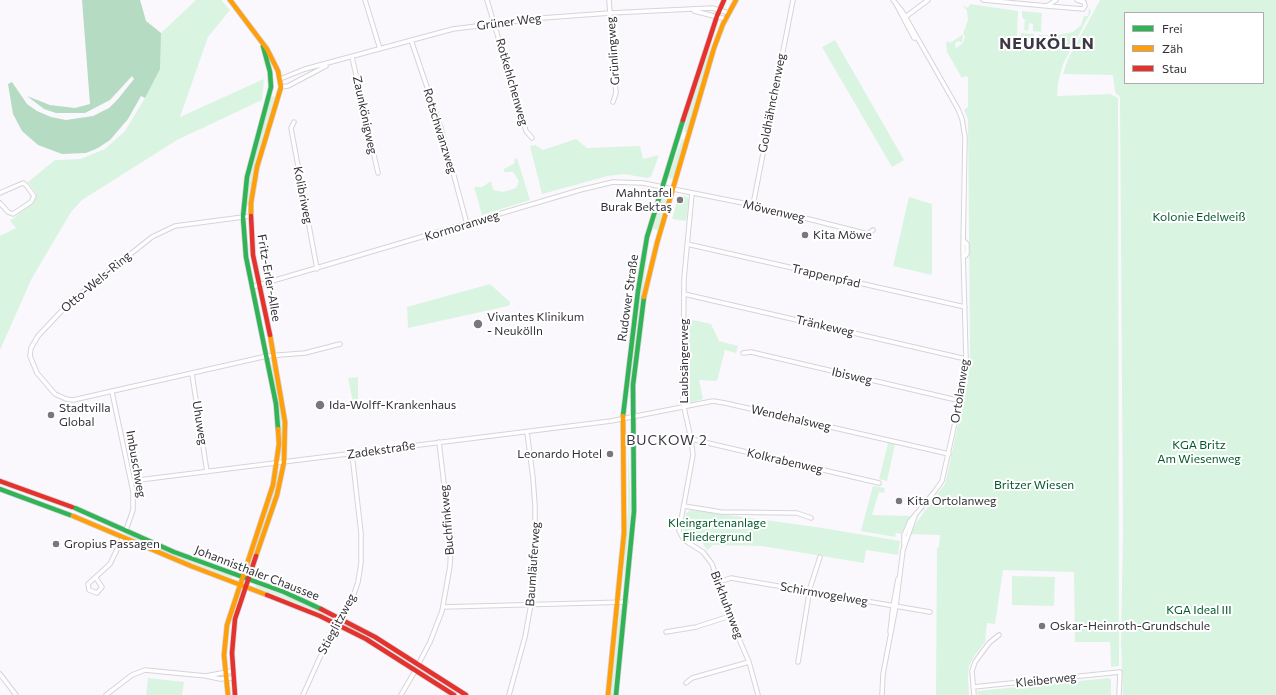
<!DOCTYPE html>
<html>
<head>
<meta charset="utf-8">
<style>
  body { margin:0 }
  #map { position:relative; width:1276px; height:695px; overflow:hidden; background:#faf8fd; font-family:Commissioner,sans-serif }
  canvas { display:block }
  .legend { position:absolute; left:1124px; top:12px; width:140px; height:72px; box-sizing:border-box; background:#fff; border:1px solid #adadaf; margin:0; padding:5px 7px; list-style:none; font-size:12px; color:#333137 }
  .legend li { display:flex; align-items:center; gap:8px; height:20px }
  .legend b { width:20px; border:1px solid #adadaf }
</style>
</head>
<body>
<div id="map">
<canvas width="1276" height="695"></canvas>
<ul class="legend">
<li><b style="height:5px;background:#30b455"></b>Frei</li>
<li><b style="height:5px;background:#ff9f0a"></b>Zäh</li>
<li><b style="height:5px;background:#e5322d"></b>Stau</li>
</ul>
</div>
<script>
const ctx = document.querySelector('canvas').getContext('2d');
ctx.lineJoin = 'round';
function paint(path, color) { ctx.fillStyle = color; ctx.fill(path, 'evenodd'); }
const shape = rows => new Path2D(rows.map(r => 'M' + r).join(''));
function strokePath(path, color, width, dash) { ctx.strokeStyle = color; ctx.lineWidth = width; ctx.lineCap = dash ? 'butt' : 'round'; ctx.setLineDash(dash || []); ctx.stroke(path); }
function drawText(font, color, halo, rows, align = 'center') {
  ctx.font = font + ' Commissioner,sans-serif'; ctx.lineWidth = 4; ctx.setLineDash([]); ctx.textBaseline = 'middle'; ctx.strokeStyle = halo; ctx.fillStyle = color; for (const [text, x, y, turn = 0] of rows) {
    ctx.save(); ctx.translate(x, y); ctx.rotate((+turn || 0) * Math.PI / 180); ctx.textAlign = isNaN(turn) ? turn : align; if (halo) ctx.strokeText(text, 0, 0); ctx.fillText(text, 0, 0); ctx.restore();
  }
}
paint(shape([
  [82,0,140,0,146,21,161,33,196,0,221,0,230,10,208,37,180,117,264,79,262,100,177,140,82,200,71,212,32,278,0,350,0,236,16,228,10,221,35,201,36,193,28,182,55,160,80,159,105,149,125,131,145,98,141,95,135,79,130,74],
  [1100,0,1276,0,1276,695,1123,695,1121,642,1123,532,1120,97,1115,92,1113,75,1063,74,1068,59],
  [1125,13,1263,13,1263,83,1125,83],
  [970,4,1018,11,1017,37,1020,38,1021,33,1034,34,1034,37,1037,38,1039,35,1058,35,1073,32,1081,25,1084,16,1088,16,1089,8,1091,11,1090,14,1063,64,1058,83,1057,96,1110,94,1118,98,1119,666,1111,667,1110,642,1075,642,1074,572,1003,570,995,624,987,623,985,642,973,658,969,666,968,677,969,695,936,695,937,548,939,547,940,535,911,534,916,523,945,484,968,379,970,354,968,119,964,110,968,107,968,77,965,76,962,78,947,52,946,44,947,41,950,43,962,35,963,36,962,43,959,41,955,43,956,48,963,43,965,36,963,34,968,20,967,11,963,6,968,8],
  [1022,11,1042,13,1041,32,1033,31,1033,24,1029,23,1028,31,1024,30,1025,20,1022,17],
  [835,40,904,160,892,167,822,47],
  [709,50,711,53,687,132,684,132,688,113],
  [271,96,275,97,255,164,249,206,246,206,251,167],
  [576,139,587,148,640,146,643,159,659,155,651,177,647,178,624,174,608,176,542,194,530,146,535,145,543,150],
  [682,139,685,140,673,179,668,178],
  [517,158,530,200,482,215,474,187,482,187,491,181,493,190,503,192,516,188,519,181,513,172,504,172,504,169,515,163,514,160],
  [682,195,687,197,689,199,686,221,672,219,678,198],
  [661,196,667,197,658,230,653,229],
  [909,197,932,204,932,275,893,266],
  [649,246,634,355,630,397,629,398,641,291],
  [490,284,510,302,510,304,508,306,408,328,407,307],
  [689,319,711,324,719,341,738,346,736,353,725,350,717,381,699,380,703,399,690,403,686,400],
  [274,364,283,422,282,455,279,455,279,408,271,365],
  [358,377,358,402,353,403,348,378],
  [888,443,895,444,887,481,879,479],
  [628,446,631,507,622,598,628,507],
  [277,471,281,471,277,488,250,569,248,568,266,515],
  [873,486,885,488,884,493,879,492,872,515,910,516,901,534,896,533,895,537,861,531],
  [691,510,816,527,900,541,898,555,866,550,864,563,762,546,713,545,707,550,698,535,683,533,686,513],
  [127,533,198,564,233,576,232,578,157,550,125,535],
  [1012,576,1055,577,1054,606,1012,605],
  [256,585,299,601,334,618,255,587],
  [620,609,623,609,616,670,613,695,611,695],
  [148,678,184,682,182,695,146,695],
  [1109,678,1111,680,1111,695,978,695,977,691]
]), '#daf4e2');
paint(shape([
  [82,0,140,0,146,21,161,33,160,69,145,98,141,96,128,119,110,140,98,148,86,153,62,154,38,145,22,131,13,114,8,84,12,82,27,104,37,111,51,117,66,120,93,116,109,108,118,99,134,79,132,76,110,100,85,113,56,113,44,109,27,96,50,105,75,108,90,104]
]), '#b6dbc3');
const street = shape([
  [365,0,380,49],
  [487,0,526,131,532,138],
  [609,0,616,93,613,102],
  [893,0,902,11,958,109,962,119,965,137,963,249,966,359,964,382,942,481,935,491,910,521,904,535,904,545],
  [983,0,1047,6],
  [1056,0,1047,6,1083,9,1085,6,1084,2,1077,0],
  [896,4,914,38,917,38],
  [694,11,726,19],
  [904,18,928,0],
  [411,40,441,128,467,224],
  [352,57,378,173],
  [280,79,305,69,453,29,542,18,610,13,712,8,729,13],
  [281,87,288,86,326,66],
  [294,122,291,128,317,269],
  [0,193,23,183,26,185,34,196,31,202,13,214,8,212,0,203],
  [692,193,684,279,683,403,691,439,693,455,679,531,684,540,703,552,712,564,733,625,749,662,758,695],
  [753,205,793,0],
  [251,216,175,226,152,237,70,302,38,336,31,348,30,356,37,373,55,394,66,399,73,400,267,356,305,353,340,344],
  [965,242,967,244,967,254,965,256],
  [687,244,965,307],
  [252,287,580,190,613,182,643,183,753,205,868,234,873,230],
  [684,294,966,359],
  [743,353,751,352,961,401],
  [192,374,207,472],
  [112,392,133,492,133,510,126,530],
  [691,439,879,483],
  [131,481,611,421,713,401,725,403,949,454],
  [684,506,721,512,797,513,811,518],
  [96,578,102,587,97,593,89,590,88,584,110,564,123,537],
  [719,582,731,578,930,612],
  [443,607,626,602],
  [666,632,696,627,730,616],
  [890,632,893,606,898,579],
  [798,662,810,588,820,557],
  [418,665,430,642,442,611,450,566,451,543,439,442],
  [0,674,16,695],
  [206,676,232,671],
  [686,683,692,678,749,662],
  [973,687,1120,672,1119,695],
  [106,695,132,675,145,670,206,676,220,679,233,678],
  [303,695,321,655,351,603,358,582,361,563,361,533,352,454],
  [401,695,415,671],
  [509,695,525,637,531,604,535,566,535,506,533,478,527,432],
  [882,695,883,674,896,606,903,550,915,516],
  [974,695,972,671,975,662,989,643,999,635]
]);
const fast = shape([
  [263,46,270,72,271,87,247,177,243,217,246,257,276,404,278,429],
  [623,416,638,291,647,237,683,120],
  [0,489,70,515],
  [75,508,174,552,284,592,321,609],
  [616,695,634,511,633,385,644,297]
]);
const slow = shape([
  [230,0,267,49,278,71,281,87,257,167,251,203,251,216],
  [644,297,657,243,714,48,723,24,736,0],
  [73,516,191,566,267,595],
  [256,556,277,495,284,462,285,422,270,335],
  [228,695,224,655,227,625,273,485,279,444,278,429],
  [608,695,624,533,623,416]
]);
const jam = shape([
  [683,120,717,16,724,0],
  [251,216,253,255,270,335],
  [0,481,72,507],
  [267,595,320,616,366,639,454,695],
  [321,609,375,637,466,695],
  [235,695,232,653,235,619,256,556]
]);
strokePath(street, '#d6d4d9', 5.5);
strokePath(fast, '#d6d4d9', 6);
strokePath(slow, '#d6d4d9', 6);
strokePath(jam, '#d6d4d9', 6);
strokePath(street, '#fefeff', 3.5);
strokePath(fast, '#30b455', 4.5);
strokePath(slow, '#ff9f0a', 4.5);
strokePath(jam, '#e5322d', 4.5);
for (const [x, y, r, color] of [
  [680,200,4,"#79777c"],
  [805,235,4,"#79777c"],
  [478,324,5,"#79777c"],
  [320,405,5,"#79777c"],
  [51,415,4,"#79777c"],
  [610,454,4,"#79777c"],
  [899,501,4,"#79777c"],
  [56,544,4,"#79777c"],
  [1042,626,4,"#79777c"]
]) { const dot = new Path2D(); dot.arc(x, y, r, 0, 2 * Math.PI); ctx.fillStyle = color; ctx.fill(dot); strokePath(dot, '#fff', 1.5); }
drawText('12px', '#333137', '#fff', [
  ["Grüner Weg",509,22,-7],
  ["Grünlingweg",613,51,-94],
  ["Rotkehlchenweg",512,82,74],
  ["Goldhähnchenweg",772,103,-79],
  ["Zaunkönigweg",365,115,78],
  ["Rotschwanzweg",440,131,73],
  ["Kolibriweg",303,195,79],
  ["Möwenweg",774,211,13],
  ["Kormoranweg",462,226,-17],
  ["Trappenpfad",826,276,13],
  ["Fritz-Erler-Allee",269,278,80],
  ["Otto-Wels-Ring",96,282,-40],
  ["Rudower Straße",628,298,-82],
  ["Tränkeweg",825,326,13],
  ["Laubsängerweg",684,361,-90],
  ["Ibisweg",852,376,13],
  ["Ortolanweg",960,391,-81],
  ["Wendehalsweg",791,418,13],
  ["Uhuweg",200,423,81],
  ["Zadekstraße",381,450,-8],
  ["Kolkrabenweg",785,461,13],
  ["Imbuschweg",136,464,80],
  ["Buchfinkweg",447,520,-95],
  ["Baumläuferweg",533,564,-86],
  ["Johannisthaler Chaussee",257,573,21],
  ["Schirmvogelweg",824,594,10],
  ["Birkhuhnweg",727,605,69],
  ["Stieglitzweg",337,624,-62],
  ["Kleiberweg",1046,680,-6]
]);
drawText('12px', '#333137', '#fff', [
  ["Mahntafel",672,193,"right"],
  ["Burak Bektaş",672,207,"right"],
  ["Kita Möwe",813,235],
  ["Vivantes Klinikum",487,317],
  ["- Neukölln",487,331],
  ["Ida-Wolff-Krankenhaus",329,405],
  ["Stadtvilla",59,408],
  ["Global",59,422],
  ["Leonardo Hotel",602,454,"right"],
  ["Kita Ortolanweg",907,501],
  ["Gropius Passagen",64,544],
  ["Oskar-Heinroth-Grundschule",1050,626]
], 'left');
drawText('12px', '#04592c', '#fff', [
  ["Kolonie Edelweiß",1199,217],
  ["KGA Britz",1199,445],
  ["Am Wiesenweg",1199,459],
  ["Britzer Wiesen",1034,485],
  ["Kleingartenanlage",717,523],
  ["Fliedergrund",717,537],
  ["KGA Ideal III",1199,610]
]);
ctx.letterSpacing = '1px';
drawText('14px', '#3c3744', '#fff', [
  ["BUCKOW 2",667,440]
]);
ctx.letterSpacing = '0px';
ctx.letterSpacing = '1px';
drawText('bold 16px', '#3c3744', '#fff', [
  ["NEUKÖLLN",1047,44]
]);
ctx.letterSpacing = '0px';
</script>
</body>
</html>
